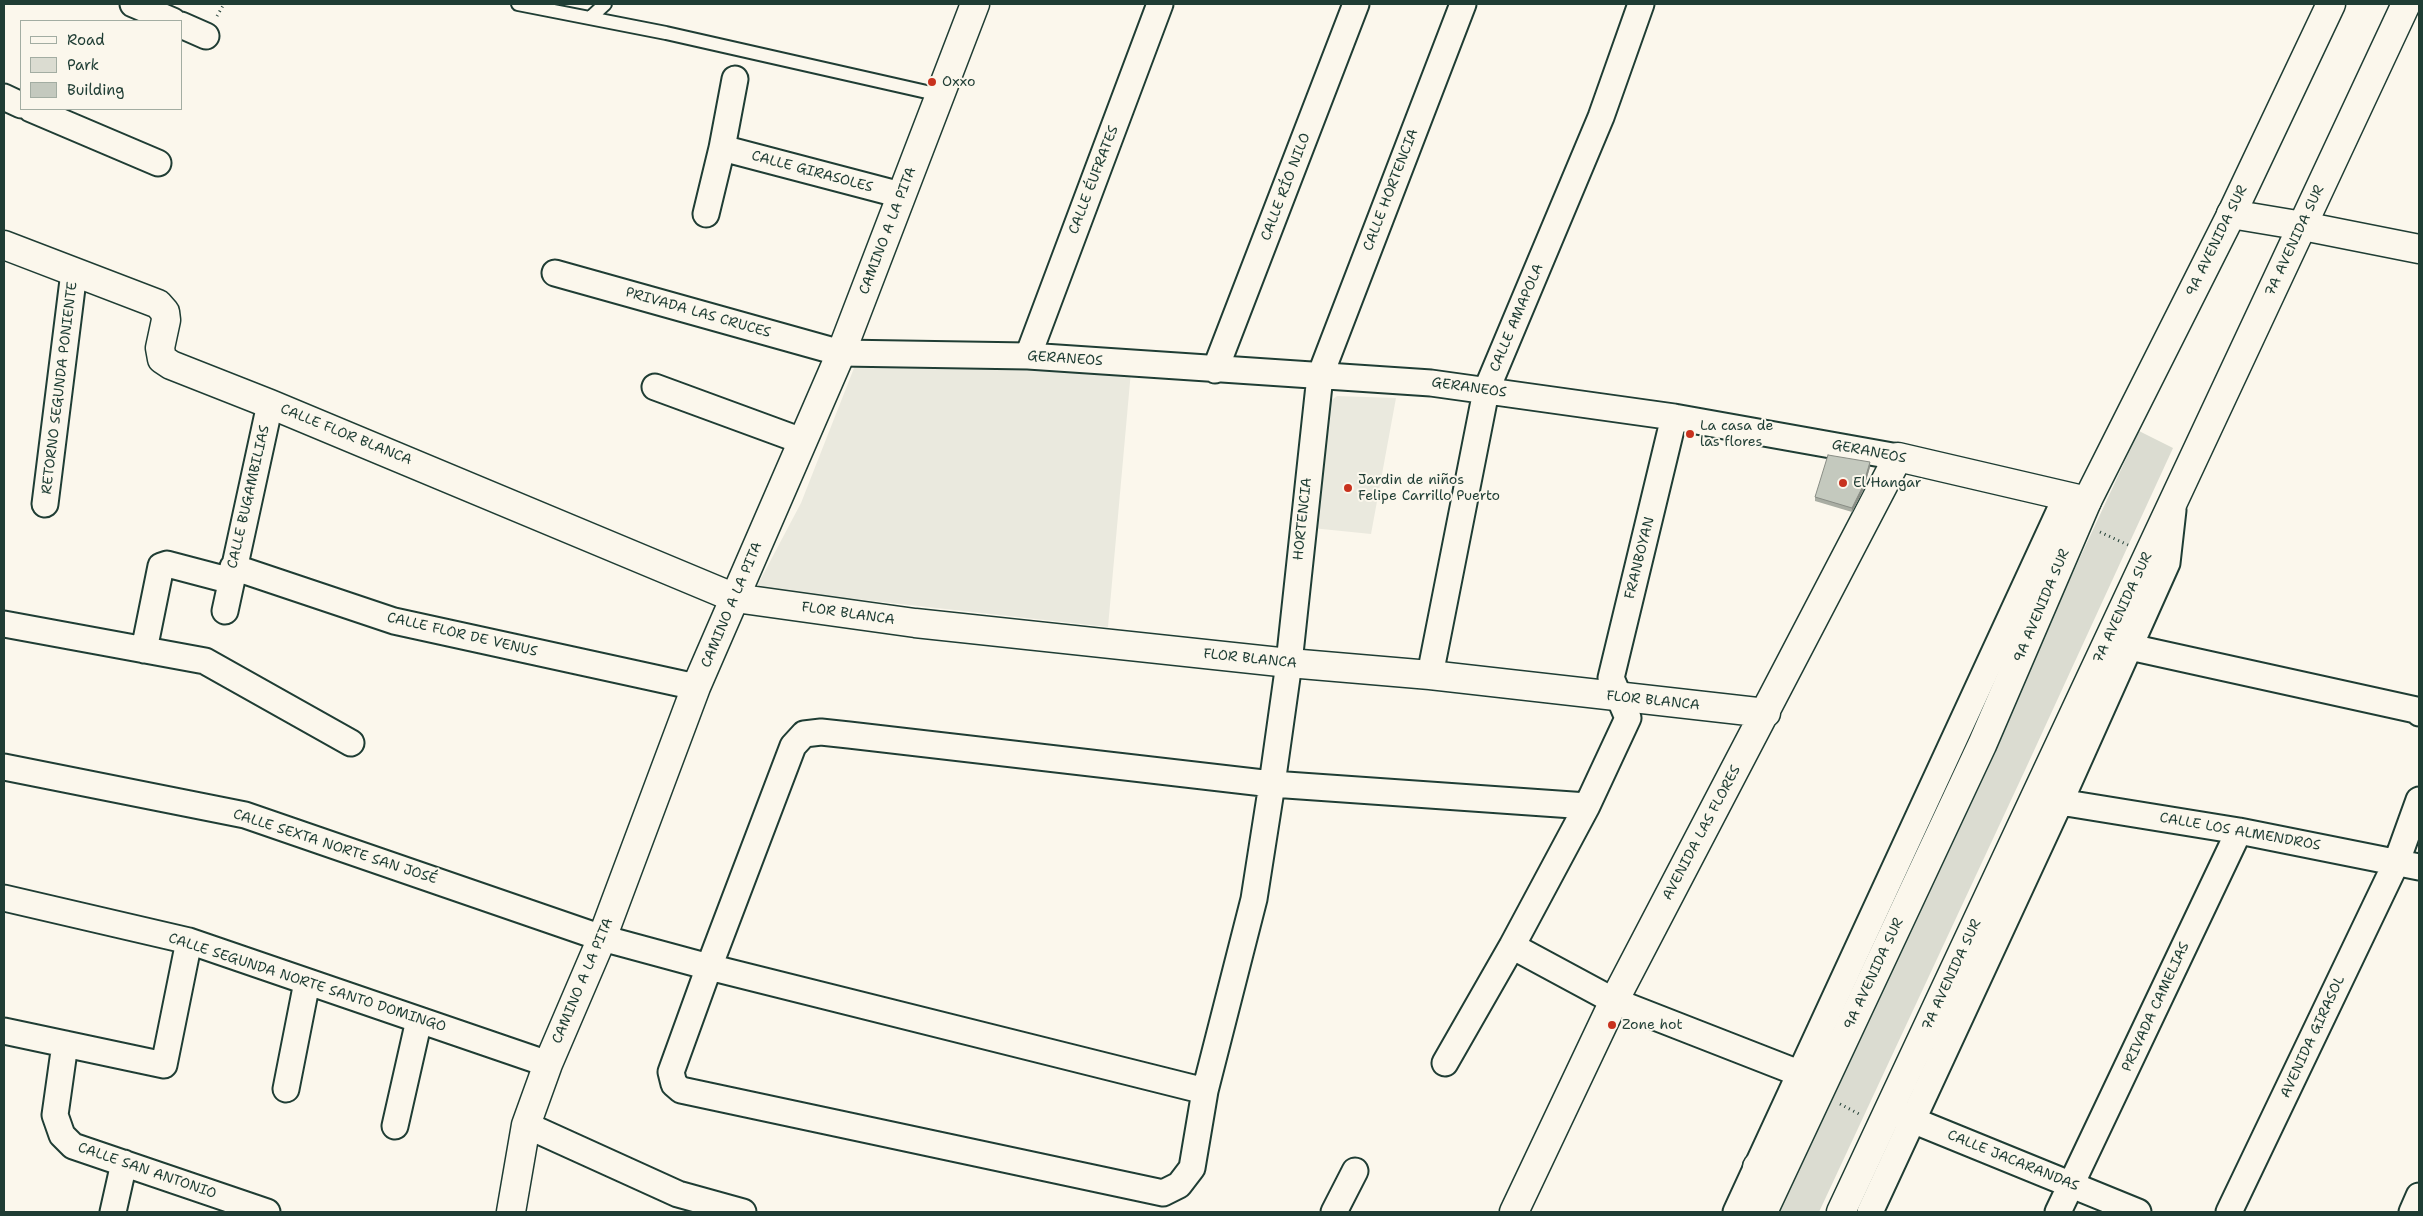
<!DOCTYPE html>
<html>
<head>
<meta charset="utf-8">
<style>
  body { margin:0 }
  #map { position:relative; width:2423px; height:1216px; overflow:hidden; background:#fbf7ec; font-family:"Shantell Sans",sans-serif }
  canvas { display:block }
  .frame { position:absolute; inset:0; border:5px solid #1f3d34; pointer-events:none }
  .legend { position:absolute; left:20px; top:20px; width:162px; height:90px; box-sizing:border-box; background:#fbf7ec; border:1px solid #a3ada2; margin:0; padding:6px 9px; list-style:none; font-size:15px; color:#1f3d34 }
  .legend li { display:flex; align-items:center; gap:10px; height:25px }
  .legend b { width:25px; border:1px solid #a3ada2 }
</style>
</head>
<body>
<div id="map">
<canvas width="2423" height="1216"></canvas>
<div class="frame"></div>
<ul class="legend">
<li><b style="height:6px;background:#fbf7ec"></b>Road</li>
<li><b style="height:14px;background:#dbdcd1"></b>Park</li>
<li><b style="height:14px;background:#c4c9be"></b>Building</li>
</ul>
</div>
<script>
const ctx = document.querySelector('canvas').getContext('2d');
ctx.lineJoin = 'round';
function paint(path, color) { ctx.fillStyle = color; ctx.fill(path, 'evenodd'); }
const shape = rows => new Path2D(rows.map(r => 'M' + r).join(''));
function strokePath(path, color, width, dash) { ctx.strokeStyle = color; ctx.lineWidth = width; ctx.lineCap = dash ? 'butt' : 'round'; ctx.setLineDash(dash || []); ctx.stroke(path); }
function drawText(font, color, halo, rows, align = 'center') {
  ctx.font = font + ' "Shantell Sans",sans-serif'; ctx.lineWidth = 4; ctx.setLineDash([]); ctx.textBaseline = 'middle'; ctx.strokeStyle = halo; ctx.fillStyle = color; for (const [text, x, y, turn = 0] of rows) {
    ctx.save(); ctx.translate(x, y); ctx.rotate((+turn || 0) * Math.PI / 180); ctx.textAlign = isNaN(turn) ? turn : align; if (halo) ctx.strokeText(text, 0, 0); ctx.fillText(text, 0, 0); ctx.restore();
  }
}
paint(shape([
  [856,363,1131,371,1108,627,756,588,801,503],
  [1337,396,1396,398,1371,534,1312,528,1329,402]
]), '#eae9de');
paint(shape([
  [2139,431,2173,448,2026,768,1819,1212,1775,1212]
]), '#dbdcd1');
const lane = shape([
  [518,4,666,33,940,95],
  [591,17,605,4]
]);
const street = shape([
  [133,4,173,21],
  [1463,4,1320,376,1289,663,1272,784,1254,899,1205,1091,1192,1168,1179,1185,1163,1193,681,1090,674,1084,671,1072,709,967,793,746,804,734,821,732,849,735,1272,784,1587,806],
  [181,25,206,36],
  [4,97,21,105],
  [31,109,158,163],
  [722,148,901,195],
  [706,214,722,148,735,79],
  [555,273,841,353,1028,356,1431,383,1674,417,1898,457],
  [1028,356,1160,4],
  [1215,370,1356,4],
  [655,387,802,441],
  [45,504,74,272],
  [233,567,394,621,696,687],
  [225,611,270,404],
  [4,624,205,661,351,743],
  [2130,647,2416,710,2419,713],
  [144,650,161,566,167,564,224,579,230,578],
  [1430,675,1486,391,1601,117,1641,4],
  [4,767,245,815,602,938,709,967,1205,1091],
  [2060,802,2239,831,2419,867],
  [4,898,189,941,548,1064],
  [1512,946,1614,1001,1801,1074],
  [4,1031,164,1065,189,941],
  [65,1044,55,1115,62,1135,73,1146,267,1212],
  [1445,1063,1512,946,1587,806,1628,718,1611,678,1674,417],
  [286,1089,307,982],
  [1900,1115,2138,1212],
  [526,1125,678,1194,743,1212],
  [395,1126,419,1020],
  [113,1212,124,1163],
  [1334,1212,1355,1171],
  [1736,1212,2066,497],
  [1870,1212,2060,802,2167,563,2173,510],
  [2058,1212,2239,831],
  [2229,1212,2397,861,2419,800],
  [2412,1212,2419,1196]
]);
const secondary = shape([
  [2231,214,2303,226,2419,249],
  [4,245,158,304,165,312,166,320,160,348,162,359,171,365,270,404,735,598,915,623,1289,663,1430,675,1766,713],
  [511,1212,526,1125,548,1064,602,938,696,687,841,353,975,4],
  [1514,1212,1614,1001,1898,457,2087,501]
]);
const primary = shape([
  [1757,1167,1763,1212],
  [1763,1212,1982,745,2087,501,2232,213,2331,4],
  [1841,1212,2406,4]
]);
strokePath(lane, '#1f3d34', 16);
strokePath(street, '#1f3d34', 29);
strokePath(secondary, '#1f3d34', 31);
strokePath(primary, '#1f3d34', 31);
strokePath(shape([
  [217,16,224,4],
  [2100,532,2128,545],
  [1840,1104,1861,1115]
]), '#1f3d34', 3, [1, 4]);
strokePath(lane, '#fbf7ec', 12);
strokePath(street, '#fbf7ec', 25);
strokePath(secondary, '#fbf7ec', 28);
strokePath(primary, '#fbf7ec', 28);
paint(shape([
  [1870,467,1863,491,1852,512,1815,501,1815,497]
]), '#a9ada3');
paint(shape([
  [1870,462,1870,467,1863,491,1852,512,1852,508]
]), '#898d85');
const building = shape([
  [1828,455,1870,462,1863,486,1852,508,1815,497,1828,455]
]);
paint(building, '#c4c9be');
strokePath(building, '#898d85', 1);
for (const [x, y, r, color] of [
  [932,82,5,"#c8321e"],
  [1690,434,5,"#c8321e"],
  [1843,483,5,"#c8321e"],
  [1348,488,5,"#c8321e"],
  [1612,1025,5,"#c8321e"]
]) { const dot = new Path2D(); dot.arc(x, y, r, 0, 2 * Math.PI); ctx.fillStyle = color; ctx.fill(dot); strokePath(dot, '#fbf7ec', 2); }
drawText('14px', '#1f3d34', '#fbf7ec', [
  ["Oxxo",942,82],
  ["La casa de",1700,426],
  ["las flores",1700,442],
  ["Jardin de niños",1358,480],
  ["Felipe Carrillo Puerto",1358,496],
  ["El Hangar",1853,483],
  ["Zone hot",1622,1025]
], 'left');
drawText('14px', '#1f3d34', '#fbf7ec', [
  ["CALLE GIRASOLES",812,172,15],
  ["CALLE ÉUFRATES",1094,180,-69],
  ["CALLE RÍO NILO",1286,187,-69],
  ["CALLE HORTENCIA",1391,190,-69],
  ["CAMINO A LA PITA",888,231,-69],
  ["9A AVENIDA SUR",2217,241,-64],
  ["7A AVENIDA SUR",2295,241,-65],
  ["PRIVADA LAS CRUCES",698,313,16],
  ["CALLE AMAPOLA",1517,318,-67],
  ["GERANEOS",1065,359,4],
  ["RETORNO SEGUNDA PONIENTE",60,388,-83],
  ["GERANEOS",1469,388,8],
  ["CALLE FLOR BLANCA",346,435,22],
  ["GERANEOS",1869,452,11],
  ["CALLE BUGAMBILIAS",249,497,-77],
  ["HORTENCIA",1303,519,-84],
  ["FRANBOYAN",1640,558,-76],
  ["CAMINO A LA PITA",732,605,-67],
  ["9A AVENIDA SUR",2042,606,-67],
  ["7A AVENIDA SUR",2123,608,-65],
  ["FLOR BLANCA",848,614,8],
  ["CALLE FLOR DE VENUS",462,635,13],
  ["FLOR BLANCA",1250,659,6],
  ["FLOR BLANCA",1653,701,6],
  ["CALLE LOS ALMENDROS",2240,832,10],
  ["AVENIDA LAS FLORES",1702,833,-62],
  ["CALLE SEXTA NORTE SAN JOSÉ",335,847,18],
  ["9A AVENIDA SUR",1874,974,-65],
  ["7A AVENIDA SUR",1952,975,-65],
  ["CAMINO A LA PITA",583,981,-67],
  ["CALLE SEGUNDA NORTE SANTO DOMINGO",307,983,18],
  ["PRIVADA CAMELIAS",2156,1007,-65],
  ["AVENIDA GIRASOL",2313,1037,-65],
  ["CALLE JACARANDAS",2013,1161,22],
  ["CALLE SAN ANTONIO",147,1171,19]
]);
</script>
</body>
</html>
